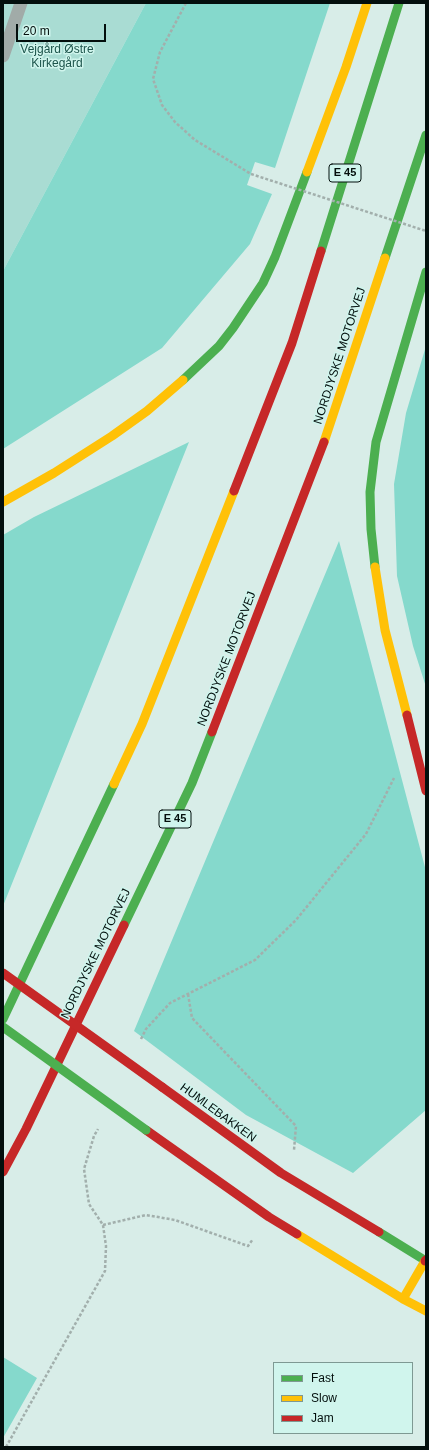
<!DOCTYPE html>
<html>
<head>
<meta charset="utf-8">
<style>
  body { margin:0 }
  #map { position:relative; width:429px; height:1450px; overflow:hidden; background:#d8ede8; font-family:Helvetica,sans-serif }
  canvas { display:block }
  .frame { position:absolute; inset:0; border:4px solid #030f0d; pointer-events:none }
  .legend { position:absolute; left:273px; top:1362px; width:140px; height:72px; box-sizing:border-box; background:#d0f5ed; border:1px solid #7e9993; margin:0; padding:5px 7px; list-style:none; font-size:12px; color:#030f0d }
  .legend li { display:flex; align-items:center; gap:8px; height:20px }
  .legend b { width:20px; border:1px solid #7e9993 }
  .scale { position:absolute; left:16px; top:24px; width:90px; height:18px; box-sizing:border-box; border:2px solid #030f0d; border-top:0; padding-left:5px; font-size:12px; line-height:14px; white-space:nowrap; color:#030f0d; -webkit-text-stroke:3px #d0f5ed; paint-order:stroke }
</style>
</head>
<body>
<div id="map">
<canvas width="429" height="1450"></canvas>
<div class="frame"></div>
<ul class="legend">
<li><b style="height:5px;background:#4caf50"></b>Fast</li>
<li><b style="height:5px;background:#ffc107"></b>Slow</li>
<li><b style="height:5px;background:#c62828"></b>Jam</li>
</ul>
<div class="scale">20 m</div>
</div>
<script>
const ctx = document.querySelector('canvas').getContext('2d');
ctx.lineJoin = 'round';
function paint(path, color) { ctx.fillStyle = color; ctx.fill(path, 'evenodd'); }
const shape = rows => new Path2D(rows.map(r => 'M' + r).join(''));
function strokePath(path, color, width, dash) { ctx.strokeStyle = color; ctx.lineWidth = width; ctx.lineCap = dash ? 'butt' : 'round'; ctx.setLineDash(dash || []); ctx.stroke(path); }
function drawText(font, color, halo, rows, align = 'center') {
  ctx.font = font + ' Helvetica,sans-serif'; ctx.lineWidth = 3; ctx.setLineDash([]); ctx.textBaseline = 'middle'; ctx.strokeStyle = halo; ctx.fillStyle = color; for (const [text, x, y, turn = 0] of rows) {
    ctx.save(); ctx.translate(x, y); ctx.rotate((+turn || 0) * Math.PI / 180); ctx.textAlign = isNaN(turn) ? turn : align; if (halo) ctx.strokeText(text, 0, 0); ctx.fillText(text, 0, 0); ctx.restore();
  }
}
paint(shape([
  [3,3,146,3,3,271]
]), '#a9dcd3');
paint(shape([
  [146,3,330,3,275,168,255,162,247,185,272,194,250,244,162,348,3,449,3,271],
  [426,346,426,687,413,646,397,576,394,484,406,413],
  [189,442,3,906,3,535,34,517],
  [339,541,426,871,426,1110,353,1173,246,1115,134,1031],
  [3,1357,37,1378,3,1438]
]), '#85d9cc');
strokePath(shape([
  [186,3,160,52,153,79,162,105,175,122,195,140,251,174],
  [188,994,192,1018,296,1126,294,1150],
  [141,1039,146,1029,170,1003,255,960,296,920,366,834,394,778],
  [103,1225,146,1215,175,1220,248,1246,253,1239],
  [6,1447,105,1271,106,1246,103,1225,89,1204,84,1169,94,1136,98,1129]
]), '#a2afac', 2.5, [3, 2]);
strokePath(shape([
  [3,56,21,3]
]), '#a1aba8', 13);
strokePath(shape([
  [321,251,399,3],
  [385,258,426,135],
  [183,380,219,346,233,328,263,283,275,257,307,172],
  [375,567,371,529,370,492,376,442,426,272],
  [124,925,192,783,212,732],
  [3,1019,114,784],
  [379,1232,426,1261]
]), '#4caf50', 9);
strokePath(shape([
  [307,172,346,67,367,3],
  [324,442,385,258],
  [3,502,54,473,112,436,147,411,183,380],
  [375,567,385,630,407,715],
  [114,784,142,724,234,491],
  [297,1234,403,1299,426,1311],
  [403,1299,425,1261]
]), '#ffc107', 9);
strokePath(shape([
  [234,491,292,343,321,251],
  [407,715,426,791],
  [212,732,324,442],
  [162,1087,281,1173,379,1232],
  [146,1130,269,1217,297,1234],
  [3,1172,26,1129,124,925],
  [425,1261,426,1260]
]), '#c62828', 9);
strokePath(shape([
  [251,174,426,231]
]), '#a2afac', 2.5, [3, 2]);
strokePath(shape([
  [3,1027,146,1130]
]), '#4caf50', 9);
strokePath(shape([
  [3,973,162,1087]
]), '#c62828', 9);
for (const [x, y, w] of [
  [345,173,32],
  [175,819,32]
]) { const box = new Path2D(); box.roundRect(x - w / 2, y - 9, w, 18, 3); ctx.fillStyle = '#d0f5ed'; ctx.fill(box); strokePath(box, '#030f0d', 1); }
drawText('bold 11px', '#030f0d', null, [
  ["E 45",345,173],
  ["E 45",175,819]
]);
drawText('12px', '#1c544b', '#d0f5ed', [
  ["Vejgård Østre",57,50],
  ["Kirkegård",57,64]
]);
drawText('12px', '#030f0d', '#d0f5ed', [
  ["NORDJYSKE MOTORVEJ",340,356,-72],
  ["NORDJYSKE MOTORVEJ",227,659,-69],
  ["NORDJYSKE MOTORVEJ",96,954,-64],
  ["HUMLEBAKKEN",218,1113,36]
]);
</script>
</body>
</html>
